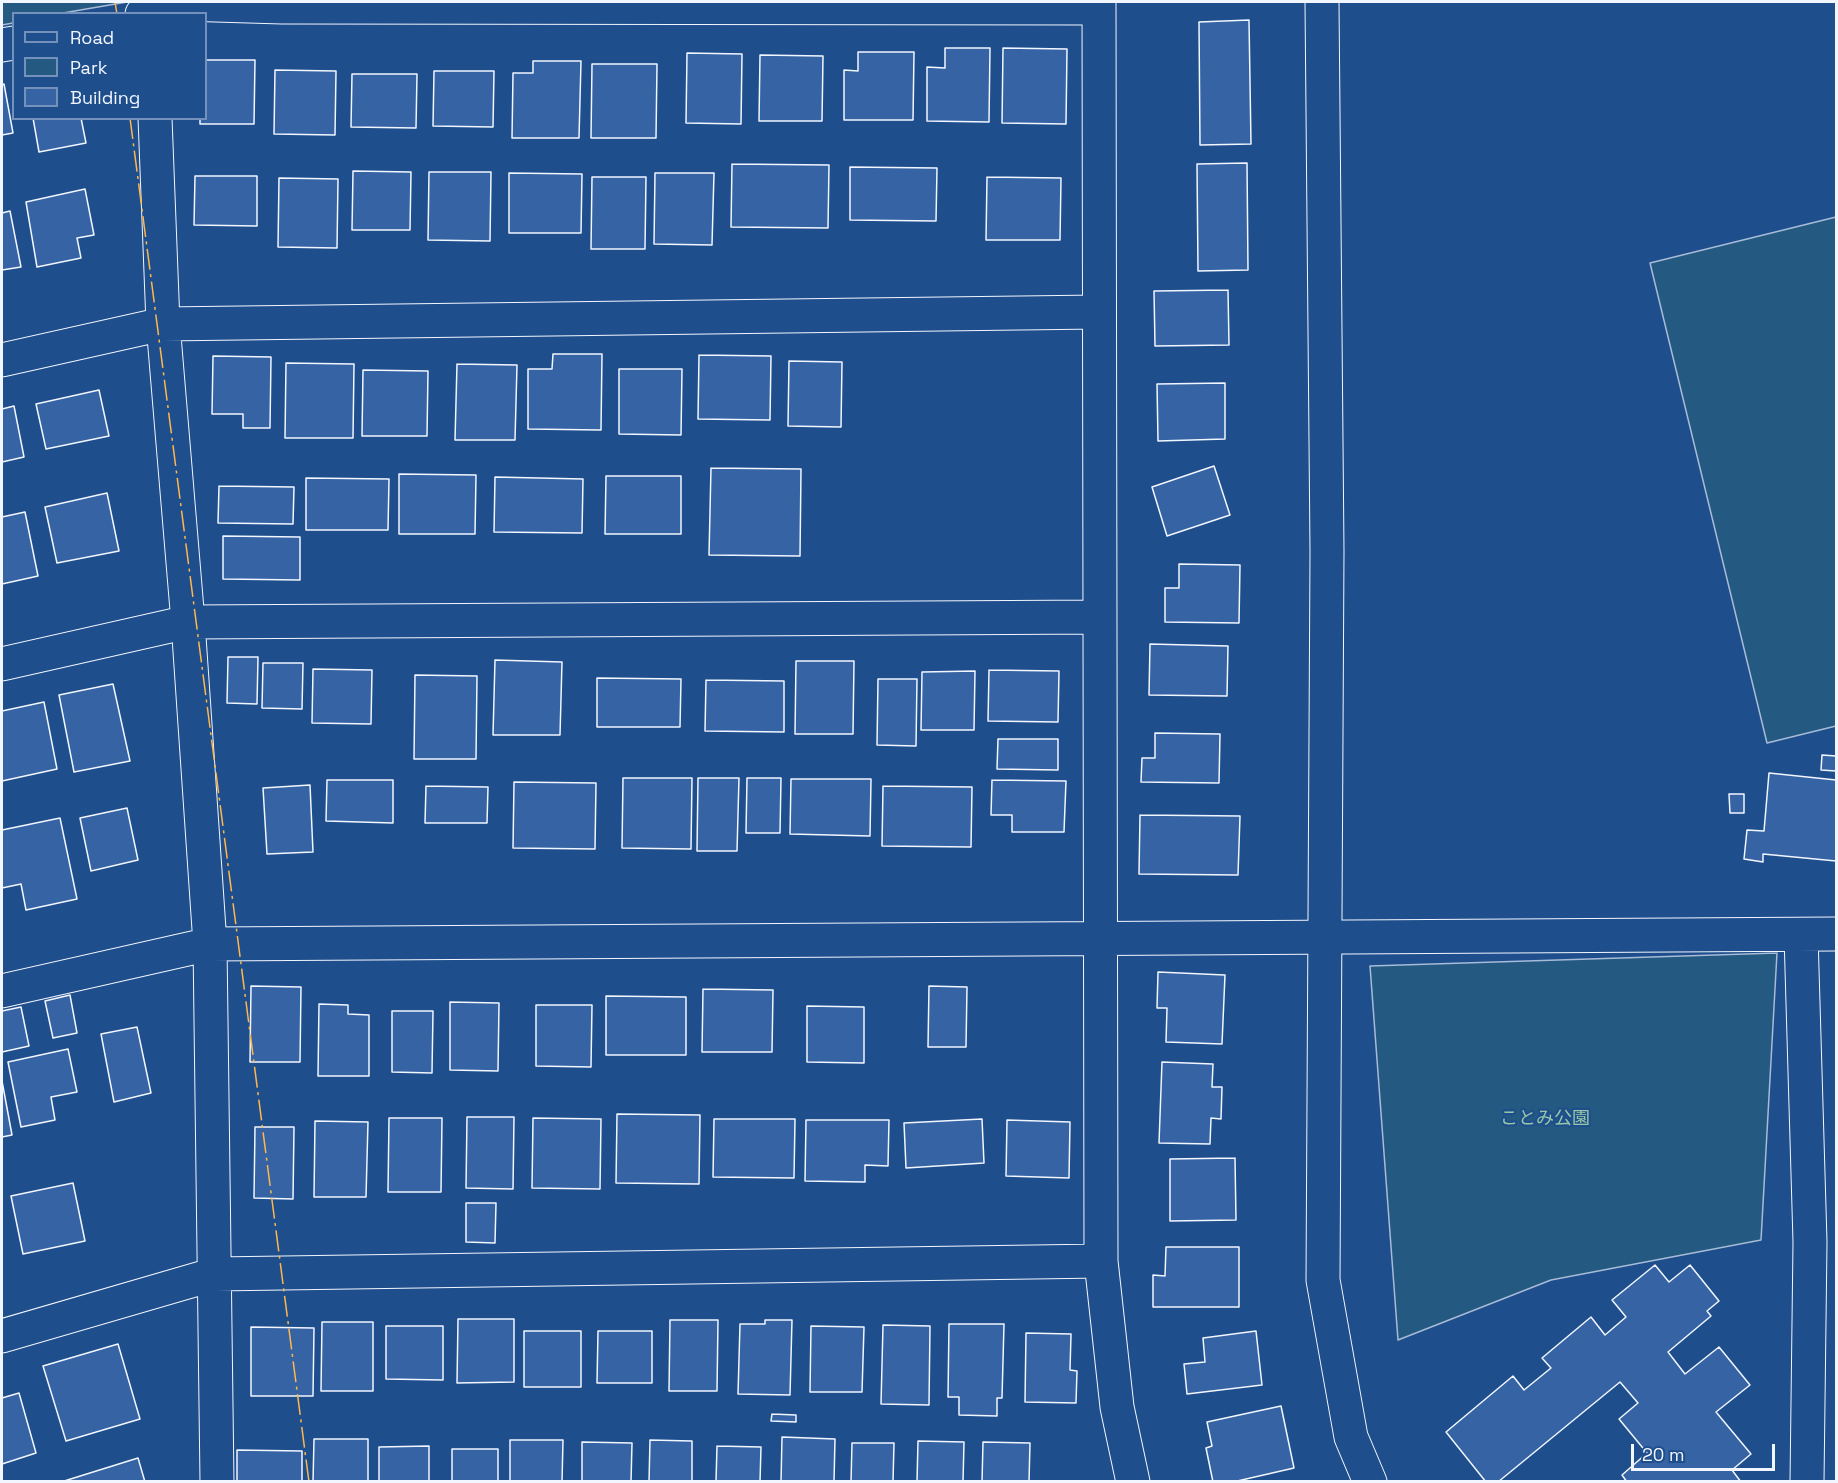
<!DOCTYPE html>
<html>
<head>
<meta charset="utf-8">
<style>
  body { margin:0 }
  #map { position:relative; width:1838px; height:1483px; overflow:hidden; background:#1f4e8c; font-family:"Space Grotesk",sans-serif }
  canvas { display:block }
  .frame { position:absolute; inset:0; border:3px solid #f2f6ff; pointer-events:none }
  .legend { position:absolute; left:12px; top:12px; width:195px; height:108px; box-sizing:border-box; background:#1f4e8c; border:2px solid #7391ba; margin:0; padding:8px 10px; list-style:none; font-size:18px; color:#f2f6ff }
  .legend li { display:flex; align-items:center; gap:12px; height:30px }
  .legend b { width:30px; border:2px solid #7391ba }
  .scale { position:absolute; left:1631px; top:1444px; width:144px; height:27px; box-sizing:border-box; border:3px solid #f2f6ff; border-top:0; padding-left:8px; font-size:18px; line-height:21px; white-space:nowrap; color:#f2f6ff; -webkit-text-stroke:4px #1f4e8c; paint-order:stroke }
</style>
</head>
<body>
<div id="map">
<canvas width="1838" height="1483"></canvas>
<div class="frame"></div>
<ul class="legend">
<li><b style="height:8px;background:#1f4e8c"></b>Road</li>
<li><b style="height:16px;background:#245a82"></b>Park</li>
<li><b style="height:16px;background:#3563a3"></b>Building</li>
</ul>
<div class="scale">20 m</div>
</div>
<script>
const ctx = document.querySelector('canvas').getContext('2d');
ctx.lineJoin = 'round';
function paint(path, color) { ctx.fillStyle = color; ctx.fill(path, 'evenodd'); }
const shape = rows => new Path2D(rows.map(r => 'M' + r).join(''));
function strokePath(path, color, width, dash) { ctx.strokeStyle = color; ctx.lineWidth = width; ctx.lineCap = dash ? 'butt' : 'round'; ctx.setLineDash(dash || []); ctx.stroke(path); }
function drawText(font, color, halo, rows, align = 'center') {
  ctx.font = font + ' "Space Grotesk","Noto Sans JP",sans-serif'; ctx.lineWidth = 4.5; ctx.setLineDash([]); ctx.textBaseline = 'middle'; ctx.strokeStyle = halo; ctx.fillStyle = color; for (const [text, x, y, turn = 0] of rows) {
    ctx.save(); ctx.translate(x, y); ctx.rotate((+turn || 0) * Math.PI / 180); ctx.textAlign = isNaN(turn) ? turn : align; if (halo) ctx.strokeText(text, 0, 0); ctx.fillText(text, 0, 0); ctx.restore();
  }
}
const green = shape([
  [2,2,127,2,63,13,14,14,13,23,2,25,2,2],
  [1836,217,1836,726,1767,743,1650,263,1836,217],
  [1777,953,1761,1240,1551,1280,1398,1340,1370,966,1777,953]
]);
paint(green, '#245a82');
strokePath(green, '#a8bbd7', 1.5);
const building = shape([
  [1249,20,1251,144,1200,145,1199,22,1249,20],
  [945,48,990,48,989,122,927,121,927,67,945,68,945,48],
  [1003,48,1067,49,1066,124,1002,123,1003,48],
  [858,52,914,52,913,120,844,120,844,70,858,71,858,52],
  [687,53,742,54,741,124,686,123,687,53],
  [760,55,823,56,822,121,759,121,760,55],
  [206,60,255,60,254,124,200,124,200,118,206,118,206,60],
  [533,61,581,61,579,138,512,138,513,73,533,73,533,61],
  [592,64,657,64,656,138,591,138,592,64],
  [275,70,336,71,335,135,274,134,275,70],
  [434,71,494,71,493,127,433,126,434,71],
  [352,74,417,74,416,128,351,127,352,74],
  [4,84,13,133,2,135,2,85,4,84],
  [33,118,81,118,86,143,39,152,33,118],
  [1247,163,1248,270,1198,271,1197,164,1247,163],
  [732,164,829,165,828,228,731,227,732,164],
  [850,167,937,168,936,221,850,220,850,167],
  [353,171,411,172,410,230,352,230,353,171],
  [429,172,491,172,490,241,428,240,429,172],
  [509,173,582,174,581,233,509,233,509,173],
  [655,173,714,173,712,245,654,244,655,173],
  [195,176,257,176,257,226,194,225,195,176],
  [592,177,646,177,645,249,591,249,592,177],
  [987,177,1061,178,1060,240,986,240,987,177],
  [279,178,338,179,337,248,278,247,279,178],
  [85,189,94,235,77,238,81,258,37,267,26,202,85,189],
  [10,211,21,267,2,270,2,213,10,211],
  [1228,290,1229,345,1155,346,1154,291,1228,290],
  [553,354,602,354,601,430,528,429,528,369,552,369,553,354],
  [699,355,771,356,770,420,698,419,699,355],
  [213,356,271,357,270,428,243,428,243,414,212,414,213,356],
  [789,361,842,362,841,427,788,426,789,361],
  [286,363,354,364,353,438,285,438,286,363],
  [457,364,517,365,515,440,455,440,457,364],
  [619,369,682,369,681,435,619,434,619,369],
  [363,370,428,371,427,436,362,436,363,370],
  [1225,383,1225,439,1158,441,1157,384,1225,383],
  [99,390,109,436,46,449,36,404,99,390],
  [14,406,24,457,2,462,2,409,14,406],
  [1214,466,1230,515,1167,536,1152,487,1214,466],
  [711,468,801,469,800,556,709,555,711,468],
  [399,474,476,475,475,534,399,534,399,474],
  [606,476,681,476,681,534,605,534,606,476],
  [495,477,583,479,582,533,494,532,495,477],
  [306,478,389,479,388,530,306,530,306,478],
  [219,486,294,487,293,524,218,523,219,486],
  [107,493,119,551,57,563,45,507,107,493],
  [25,512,38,576,2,584,2,517,25,512],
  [223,536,300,537,300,580,223,579,223,536],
  [1179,564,1240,565,1239,623,1165,622,1165,588,1179,588,1179,564],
  [1150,644,1228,646,1227,696,1149,695,1150,644],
  [228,657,258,657,257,704,227,703,228,657],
  [495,660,562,662,560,735,493,735,495,660],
  [796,661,854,661,853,734,795,734,796,661],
  [263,663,303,663,302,709,262,708,263,663],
  [313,669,372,670,371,724,312,723,313,669],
  [989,670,1059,671,1058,722,988,721,989,670],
  [975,671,974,730,921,730,922,672,975,671],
  [415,675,477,676,476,759,414,759,415,675],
  [597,678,681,679,680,727,597,727,597,678],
  [878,679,917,679,916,746,877,745,878,679],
  [706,680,784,681,784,732,705,731,706,680],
  [113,684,130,761,74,772,59,695,113,684],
  [44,702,57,769,2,781,2,711,44,702],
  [1155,733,1220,734,1219,783,1141,782,1142,758,1155,758,1155,733],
  [998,739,1058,739,1058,770,997,769,998,739],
  [1822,755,1836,756,1836,771,1821,770,1822,755],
  [1769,773,1836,780,1836,861,1763,854,1763,862,1744,859,1747,830,1764,831,1769,773],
  [623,778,692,778,691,849,622,848,623,778],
  [698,778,739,778,737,851,697,851,698,778],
  [747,778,781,778,780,833,746,833,747,778],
  [791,779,871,779,870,836,790,834,791,779],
  [327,780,393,780,393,823,326,821,327,780],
  [992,780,1066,781,1064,832,1012,832,1012,815,991,815,992,780],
  [514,782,596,783,595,849,513,848,514,782],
  [310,785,313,852,267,854,263,788,310,785],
  [426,786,488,787,487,823,425,823,426,786],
  [883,786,972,787,971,847,882,846,883,786],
  [1729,794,1744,794,1744,813,1730,813,1729,794],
  [127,808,138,860,91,871,80,818,127,808],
  [1140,815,1240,816,1238,875,1139,874,1140,815],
  [60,818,77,899,26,910,21,884,2,888,2,830,60,818],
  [1158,972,1225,975,1222,1044,1166,1042,1167,1008,1157,1008,1158,972],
  [251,986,301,987,300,1062,250,1062,251,986],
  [929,986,967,987,966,1047,928,1047,929,986],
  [703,989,773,990,772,1052,702,1052,703,989],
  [70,995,77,1033,53,1038,45,1001,70,995],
  [606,996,686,997,686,1055,606,1055,606,996],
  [450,1002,499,1003,498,1071,450,1070,450,1002],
  [319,1004,348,1005,348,1014,369,1015,369,1076,318,1076,319,1004],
  [536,1005,592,1005,591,1067,536,1066,536,1005],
  [807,1006,864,1007,864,1063,807,1062,807,1006],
  [21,1007,29,1046,2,1052,2,1011,21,1007],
  [392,1011,433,1011,432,1073,392,1072,392,1011],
  [137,1027,151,1093,114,1102,101,1034,137,1027],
  [68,1049,77,1092,51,1097,55,1120,21,1127,8,1062,68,1049],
  [1162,1062,1213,1064,1212,1087,1222,1087,1221,1119,1211,1118,1210,1144,1159,1143,1162,1062],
  [2,1081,12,1135,2,1137,2,1081],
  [617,1114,700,1115,699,1184,616,1183,617,1114],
  [467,1117,514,1117,513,1189,466,1188,467,1117],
  [389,1118,442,1118,441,1192,388,1192,389,1118],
  [533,1118,601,1119,600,1189,532,1188,533,1118],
  [714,1119,795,1119,794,1178,713,1177,714,1119],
  [982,1119,984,1163,906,1168,904,1123,982,1119],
  [806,1120,889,1120,888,1166,865,1165,865,1182,805,1181,806,1120],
  [1007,1120,1070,1122,1069,1178,1006,1176,1007,1120],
  [315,1121,368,1122,366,1197,314,1197,315,1121],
  [255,1127,294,1127,293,1199,254,1198,255,1127],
  [1235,1158,1236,1220,1170,1221,1170,1159,1235,1158],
  [73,1183,85,1241,23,1254,11,1196,73,1183],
  [466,1203,496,1203,495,1243,466,1242,466,1203],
  [1166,1247,1239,1247,1239,1307,1153,1307,1153,1275,1165,1276,1166,1247],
  [1655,1265,1669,1282,1690,1265,1719,1301,1707,1311,1711,1316,1668,1352,1685,1374,1719,1347,1750,1385,1716,1412,1751,1454,1732,1470,1741,1482,1627,1482,1622,1475,1647,1453,1619,1419,1638,1403,1620,1382,1498,1482,1486,1482,1446,1432,1513,1376,1524,1390,1551,1368,1542,1358,1591,1317,1605,1335,1626,1317,1612,1300,1655,1265],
  [458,1319,514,1319,514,1382,457,1383,458,1319],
  [670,1320,718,1320,717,1391,669,1391,670,1320],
  [765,1320,792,1320,790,1395,738,1394,740,1324,765,1324,765,1320],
  [322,1322,373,1322,373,1391,321,1391,322,1322],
  [949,1324,1004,1324,1002,1398,997,1398,997,1416,959,1415,959,1397,948,1397,949,1324],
  [883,1325,930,1326,929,1405,881,1404,883,1325],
  [386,1326,443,1326,443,1380,386,1379,386,1326],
  [811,1326,864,1327,862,1392,810,1392,811,1326],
  [251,1327,314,1328,313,1396,251,1396,251,1327],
  [524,1331,581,1331,581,1387,524,1387,524,1331],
  [598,1331,652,1331,652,1383,597,1383,598,1331],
  [1256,1331,1262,1385,1187,1394,1184,1364,1205,1362,1203,1338,1256,1331],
  [1026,1333,1071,1334,1070,1370,1077,1371,1076,1403,1025,1402,1026,1333],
  [118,1344,140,1419,66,1441,43,1366,118,1344],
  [19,1393,36,1453,2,1464,2,1398,19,1393],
  [1281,1406,1294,1468,1233,1482,1213,1482,1206,1448,1212,1446,1207,1422,1281,1406],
  [772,1414,796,1415,796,1422,771,1421,772,1414],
  [782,1437,835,1439,834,1482,781,1482,782,1437],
  [314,1439,368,1439,368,1482,313,1482,314,1439],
  [510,1440,563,1440,562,1482,510,1482,510,1440],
  [650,1440,692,1441,692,1482,649,1482,650,1440],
  [918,1441,964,1442,963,1482,917,1482,918,1441],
  [582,1442,632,1443,631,1482,582,1482,582,1442],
  [983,1442,1030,1443,1029,1482,982,1482,983,1442],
  [852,1443,894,1443,893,1482,851,1482,852,1443],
  [429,1446,429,1482,379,1482,379,1447,429,1446],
  [717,1446,761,1447,760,1482,716,1482,717,1446],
  [452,1449,498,1449,498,1482,452,1482,452,1449],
  [237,1450,302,1451,302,1482,237,1482,237,1450],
  [138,1458,145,1482,61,1482,138,1458]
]);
paint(building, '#3563a3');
strokePath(building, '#f2f6ff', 1.5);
const street = shape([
  [1099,2,1101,1261,1117,1407,1133,1482],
  [142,14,182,4,282,7,1099,8],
  [2,45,14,43],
  [155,118,163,324,188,622,210,944,217,1482],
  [2,360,163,324,1098,312],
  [2,664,188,622,1100,617],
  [1801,935,1810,1242,1807,1482],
  [2,991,210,944,1836,934],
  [2,1336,215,1274,1101,1261]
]);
const secondary = shape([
  [1322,2,1327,551,1323,1280,1351,1437,1370,1482]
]);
strokePath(street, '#f2f6ff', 35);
strokePath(secondary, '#f2f6ff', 35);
strokePath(street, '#1f4e8c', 33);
strokePath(secondary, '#1f4e8c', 33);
strokePath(shape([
  [115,2,117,14],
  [130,118,309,1482]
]), '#ffb74d', 1.5, [21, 4.5, 3, 4.5]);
drawText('18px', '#97c8a6', '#1f4e8c', [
  ["ことみ公園",1545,1119]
]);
</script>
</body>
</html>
